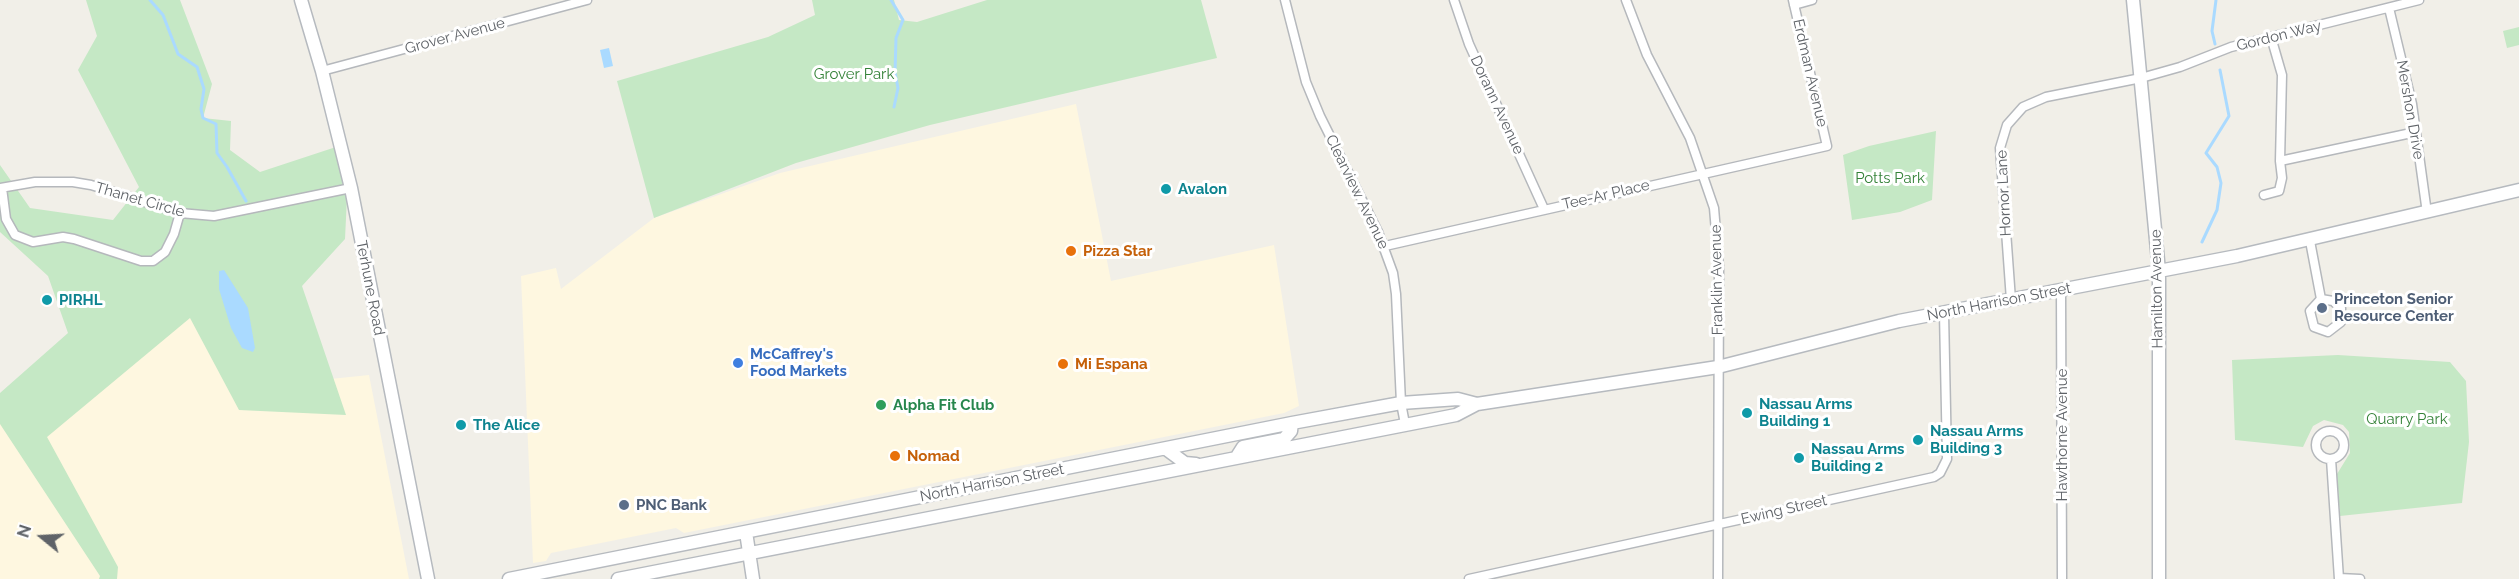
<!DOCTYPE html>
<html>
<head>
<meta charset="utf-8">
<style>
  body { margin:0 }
  #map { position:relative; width:2519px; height:579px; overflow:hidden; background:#f1efe8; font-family:Raleway,sans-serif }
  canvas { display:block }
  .north { position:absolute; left:12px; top:507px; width:60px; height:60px; -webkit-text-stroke:4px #fff; paint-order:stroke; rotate:288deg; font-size:16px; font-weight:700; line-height:24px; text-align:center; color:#5f6368 }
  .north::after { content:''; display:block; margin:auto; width:21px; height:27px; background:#5f6368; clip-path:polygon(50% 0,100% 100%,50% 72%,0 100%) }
</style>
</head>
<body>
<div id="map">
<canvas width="2519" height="579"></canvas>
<div class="north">N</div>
</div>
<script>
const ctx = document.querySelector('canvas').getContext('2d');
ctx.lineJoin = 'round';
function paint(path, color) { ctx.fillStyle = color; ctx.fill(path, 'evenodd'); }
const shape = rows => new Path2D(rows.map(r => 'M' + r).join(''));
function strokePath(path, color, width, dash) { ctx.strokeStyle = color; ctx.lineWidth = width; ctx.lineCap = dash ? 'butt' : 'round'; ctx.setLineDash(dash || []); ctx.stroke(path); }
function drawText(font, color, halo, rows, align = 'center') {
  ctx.font = font + ' Raleway,sans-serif'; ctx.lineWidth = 6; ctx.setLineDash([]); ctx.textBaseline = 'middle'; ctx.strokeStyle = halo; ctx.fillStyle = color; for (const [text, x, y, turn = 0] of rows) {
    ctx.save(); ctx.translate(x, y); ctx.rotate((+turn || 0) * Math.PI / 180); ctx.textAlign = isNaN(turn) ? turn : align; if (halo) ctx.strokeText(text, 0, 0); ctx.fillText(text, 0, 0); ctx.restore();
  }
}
paint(shape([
  [1076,104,1111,281,1274,245,1299,406,1284,413,684,533,676,528,551,553,546,561,533,563,521,276,556,268,561,289,654,218,780,173],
  [179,294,253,387,369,375,409,579,0,579,0,407]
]), '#fef7e0');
paint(shape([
  [86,0,180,0,212,84,203,118,231,121,230,150,260,172,342,145,348,176,345,239,302,286,346,415,239,410,190,318,47,437,118,567,117,579,99,579,100,576,0,424,0,393,68,333,48,276,0,232,0,165,30,208,113,220,139,187,78,70,97,36],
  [812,0,894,0,899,20,917,22,987,0,1201,0,1217,58,930,125,796,163,654,218,617,81,768,37,815,15],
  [2519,27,2519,45,2507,48,2503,31],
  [1936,131,1932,200,1900,212,1852,220,1843,155,1869,146],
  [2338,355,2450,362,2466,381,2469,442,2462,503,2340,516,2337,474,2350,453,2349,432,2343,425,2324,420,2313,426,2303,447,2235,440,2232,360]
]), '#c5e8c5');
paint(shape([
  [609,48,613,66,604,68,600,50],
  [224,270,248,308,255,348,253,352,242,348,231,328,219,289,219,271]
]), '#aadaff');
strokePath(shape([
  [150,0,163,15,178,54,197,67,204,89,201,109,203,118,216,124,217,153,227,167,246,201],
  [891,0,903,20,896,38,895,73,898,88,894,107],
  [2215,44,2212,31,2216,0],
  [2202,242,2217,210,2221,183,2217,167,2206,153,2229,116,2220,70]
]), '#aadaff', 3);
const street = shape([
  [1285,0,1306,82,1320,116,1378,232,1393,273,1396,294,1401,403,1405,424],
  [1454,0,1469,44,1544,209],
  [1626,0,1647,55,1690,138,1714,208,1719,267,1718,579],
  [1794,5,1812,0],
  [2389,8,2412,104,2427,213],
  [2271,37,2282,75,2280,161],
  [322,71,587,0],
  [0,188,35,182,73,182,91,185,180,213,214,216,351,188],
  [2,188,6,219,15,235,33,242,63,237,74,239,141,261,153,261,165,252,174,234,180,213],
  [2264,195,2279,191,2282,178,2280,161,2416,132],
  [2310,241,2321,299,2310,311,2314,327,2328,332,2341,322,2341,308,2333,301,2321,299],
  [1385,246,1827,146,1793,0],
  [2061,290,2062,579],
  [2011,300,2000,148,2007,125,2023,107,2046,97,2141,78,2180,67,2231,47,2419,0],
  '2316 445a14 14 0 1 1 28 0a14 14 0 1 1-28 0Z',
  [2331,459,2339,579],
  [2339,578,2360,579],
  [1469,579,1934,477,1940,473,1947,459,1944,313]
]);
const secondary = shape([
  [301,0,322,71,351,188,428,579],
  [2133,0,2159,271,2159,579],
  [1166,449,1185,463,1196,464],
  [1236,458,1243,447,1284,439,1291,431,1292,423],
  [746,532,753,579],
  [509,579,1292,423,1401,403,1458,399,1477,404],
  [618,579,1456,415,1477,404,1718,367,1899,321,2237,256,2519,190]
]);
strokePath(street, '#b5b8bc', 11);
strokePath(secondary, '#b6babf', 15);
strokePath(street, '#fff', 8);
strokePath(secondary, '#fff', 12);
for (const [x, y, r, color] of [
  [1166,189,6,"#0f9aa8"],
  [1071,251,6,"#e8710a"],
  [47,300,6,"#0f9aa8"],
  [2322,308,6,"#5c6f8a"],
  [738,363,6,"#3f7fe0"],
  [1063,364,6,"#e8710a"],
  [881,405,6,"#2e9e5b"],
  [1747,413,6,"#0f9aa8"],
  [461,425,6,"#0f9aa8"],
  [1918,440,6,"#0f9aa8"],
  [895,456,6,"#e8710a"],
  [1799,458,6,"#0f9aa8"],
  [624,505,6,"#5c6f8a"]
]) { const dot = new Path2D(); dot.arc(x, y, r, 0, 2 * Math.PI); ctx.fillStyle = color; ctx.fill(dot); strokePath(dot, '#fff', 2); }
drawText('15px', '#5f6368', '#fff', [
  ["Grover Avenue",455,36,-15],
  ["Gordon Way",2279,36,-14],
  ["Erdman Avenue",1810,73,77],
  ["Dorann Avenue",1497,105,65],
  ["Mershon Drive",2410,110,80],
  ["Clearview Avenue",1357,192,64],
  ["Hornor Lane",2004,193,-93],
  ["Tee-Ar Place",1606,195,-13],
  ["Thanet Circle",140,200,16],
  ["Franklin Avenue",1717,280,-91],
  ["Terhune Road",370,288,79],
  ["Hamilton Avenue",2157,289,-91],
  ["North Harrison Street",1999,302,-11],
  ["Hawthorne Avenue",2062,435,-90],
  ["North Harrison Street",992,483,-11],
  ["Ewing Street",1784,510,-13]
]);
drawText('15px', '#348238', '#fff', [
  ["Grover Park",854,74],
  ["Potts Park",1890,178],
  ["Quarry Park",2407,419]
]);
drawText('bold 15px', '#0d838f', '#fff', [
  ["Avalon",1178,189],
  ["PIRHL",59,300],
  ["Nassau Arms",1759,404],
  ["Building 1",1759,421],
  ["The Alice",473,425],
  ["Nassau Arms",1930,431],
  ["Building 3",1930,448],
  ["Nassau Arms",1811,449],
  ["Building 2",1811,466]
], 'left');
drawText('bold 15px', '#c56008', '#fff', [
  ["Pizza Star",1083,251],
  ["Mi Espana",1075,364],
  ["Nomad",907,456]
], 'left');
drawText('bold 15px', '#4e5e75', '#fff', [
  ["Princeton Senior",2334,299],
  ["Resource Center",2334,316],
  ["PNC Bank",636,505]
], 'left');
drawText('bold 15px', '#366cbe', '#fff', [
  ["McCaffrey's",750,354],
  ["Food Markets",750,371]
], 'left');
drawText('bold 15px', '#27864d', '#fff', [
  ["Alpha Fit Club",893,405]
], 'left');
</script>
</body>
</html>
